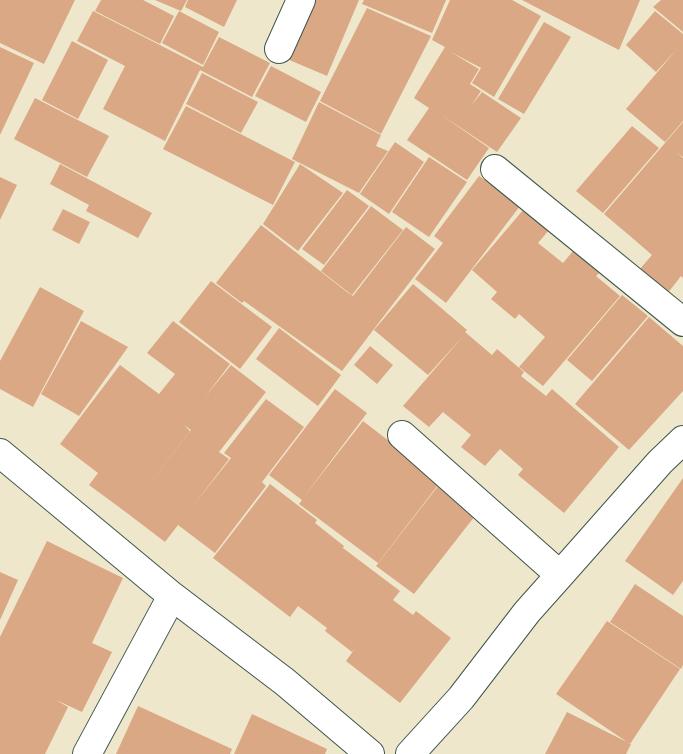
<!DOCTYPE html>
<html>
<head>
<meta charset="utf-8">
<style>
  body { margin:0 }
  canvas { display:block; background:#eee7cc }
</style>
</head>
<body>
<canvas width="683" height="754"></canvas>
<script>
const ctx = document.querySelector('canvas').getContext('2d');
ctx.lineJoin = 'round';
function paint(path, color) { ctx.fillStyle = color; ctx.fill(path, 'evenodd'); }
const shape = rows => new Path2D(rows.map(r => 'M' + r).join(''));
function strokePath(path, color, width, dash) { ctx.strokeStyle = color; ctx.lineWidth = width; ctx.lineCap = dash ? 'butt' : 'round'; ctx.setLineDash(dash || []); ctx.stroke(path); }
paint(shape([
  [0,0,75,0,44,64,0,43],
  [101,0,143,0,174,16,160,44,95,11],
  [155,0,187,0,181,11],
  [188,0,237,0,224,27,185,7],
  [312,0,359,0,327,76,287,59],
  [364,0,446,0,432,33,362,4],
  [450,0,512,0,541,16,494,97,472,83,481,68,449,51,479,69,470,84,481,91,471,106,482,92,521,118,497,152,440,114,489,148,467,180,407,140,429,108,414,98,445,47,432,40],
  [522,0,640,0,619,50],
  [661,0,683,0,683,32,653,7],
  [367,8,431,36,381,134,320,101],
  [93,11,203,67,219,37,270,63,252,97,200,70,165,141,103,109,125,66,77,41],
  [179,11,219,32,203,65,162,43],
  [655,11,683,34,683,121,665,142,626,109,677,49,656,72,626,45],
  [544,22,571,37,524,114,498,99],
  [72,41,108,60,78,119,42,100],
  [0,47,34,63,0,135],
  [271,66,321,92,306,122,255,96],
  [202,73,258,102,241,133,186,104],
  [35,98,109,136,87,177,14,139],
  [319,102,381,135,376,146,388,151,359,193,292,159],
  [186,106,295,162,273,205,163,149],
  [683,122,683,157,677,153,683,158,683,278,681,276,667,294,639,270,652,255,630,236,667,193,630,236,604,214],
  [632,126,659,148,603,213,576,191],
  [395,142,424,162,389,214,360,194],
  [429,157,467,182,429,237,392,212],
  [60,164,152,213,138,238,86,211,89,205,50,184],
  [300,164,343,193,298,251,263,224],
  [479,176,520,206,446,303,415,279,443,243,434,236],
  [0,177,17,185,0,220],
  [347,190,369,206,324,265,302,249],
  [371,206,403,230,352,295,321,271],
  [63,209,90,222,79,244,52,230],
  [524,209,549,230,538,243,563,263,573,251,599,273,596,276,620,296,543,386,519,367,545,337,519,314,515,319,491,299,497,292,472,270],
  [261,225,347,292,327,319,347,292,353,296,406,227,435,249,342,371,244,301,242,303,216,283],
  [211,281,272,327,240,369,179,322],
  [413,284,467,330,465,332,492,355,497,349,524,372,521,376,546,396,552,389,619,447,564,513,518,475,523,469,500,449,485,466,461,447,471,435,443,412,429,427,403,406,464,335,428,375,374,330],
  [40,287,84,311,33,407,0,389,0,361],
  [622,295,648,316,592,381,567,360],
  [649,317,683,346,683,391,629,450,575,404],
  [81,321,128,347,79,416,41,394],
  [173,321,230,364,205,397,231,365,266,392,219,452,229,459,192,507,231,458,224,453,266,399,304,427,262,482,266,486,215,553,178,525,165,542,127,513,191,430,184,425,190,431,127,513,89,485,98,473,60,444,120,365,159,394,175,374,147,353],
  [279,328,341,375,318,406,256,359],
  [370,346,393,365,377,384,354,365],
  [335,389,367,413,303,498,363,421,441,481,378,563,299,504,302,500,269,475],
  [445,477,482,507,414,594,376,566],
  [683,478,683,581,673,595,625,561],
  [270,484,317,520,315,523,344,546,343,548,400,591,393,600,413,615,416,611,451,638,400,703,346,661,356,647,352,652,325,631,327,628,298,606,290,617,213,558],
  [47,541,123,578,92,643,112,652,82,712,56,700,68,707,45,754,0,754,0,637],
  [0,572,18,580,0,620],
  [635,584,683,616,683,665,681,669,610,622],
  [607,621,680,669,630,744,556,694],
  [138,706,232,749,230,754,116,754],
  [567,712,631,744,626,754,545,754],
  [252,714,327,749,325,754,234,754]
]), '#dba885');
const minor = shape([
  [279,49,301,0],
  [495,169,683,322],
  [402,435,560,575],
  [0,453,172,596,285,682,370,754],
  [87,754,172,596],
  [410,754,461,698,527,612,560,575,660,462,683,440]
]);
strokePath(minor, '#3e564b', 30);
strokePath(minor, '#fff', 28);
</script>
</body>
</html>
